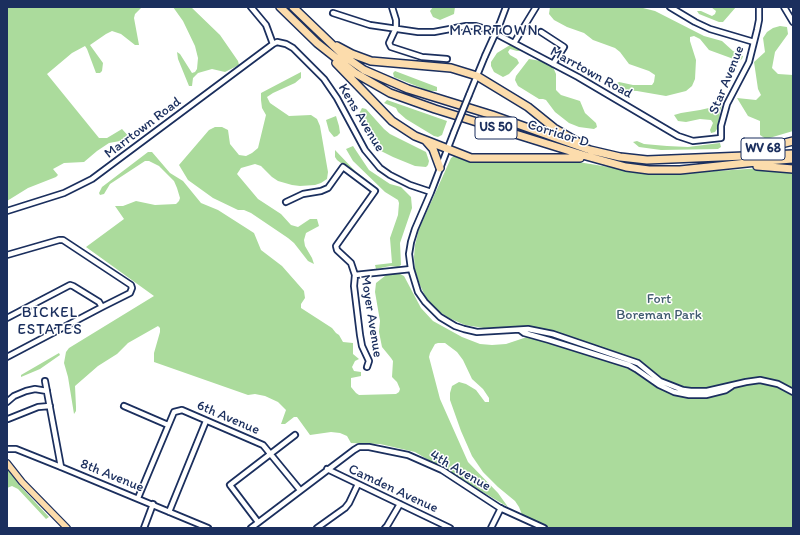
<!DOCTYPE html>
<html>
<head>
<meta charset="utf-8">
<style>
  body { margin:0 }
  #map { position:relative; width:800px; height:535px; overflow:hidden; background:#fff; font-family:Itim,sans-serif }
  canvas { display:block }
  .frame { position:absolute; inset:0; border:8px solid #1b2f5e; pointer-events:none }
</style>
</head>
<body>
<div id="map">
<canvas width="800" height="535"></canvas>
<div class="frame"></div>
</div>
<script>
const ctx = document.querySelector('canvas').getContext('2d');
ctx.lineJoin = 'round';
function paint(path, color) { ctx.fillStyle = color; ctx.fill(path, 'evenodd'); }
const shape = rows => new Path2D(rows.map(r => 'M' + r).join(''));
function strokePath(path, color, width, dash) { ctx.strokeStyle = color; ctx.lineWidth = width; ctx.lineCap = dash ? 'butt' : 'round'; ctx.setLineDash(dash || []); ctx.stroke(path); }
function drawText(font, color, halo, rows, align = 'center') {
  ctx.font = font + ' Itim,sans-serif'; ctx.lineWidth = 3; ctx.setLineDash([]); ctx.textBaseline = 'middle'; ctx.strokeStyle = halo; ctx.fillStyle = color; for (const [text, x, y, turn = 0] of rows) {
    ctx.save(); ctx.translate(x, y); ctx.rotate((+turn || 0) * Math.PI / 180); ctx.textAlign = isNaN(turn) ? turn : align; if (halo) ctx.strokeText(text, 0, 0); ctx.fillText(text, 0, 0); ctx.restore();
  }
}
paint(shape([
  [7,7,142,7,135,14,134,18,139,45,135,45,121,34,112,31,106,34,90,45,103,63,102,71,100,73,96,73,87,49,85,46,72,53,47,74,99,138,107,138,122,129,131,139,109,143,97,151,84,162,64,163,53,169,58,175,56,177,28,188,7,201],
  [173,7,191,7,220,35,238,61,239,65,225,72,212,69,198,73,193,78,192,86,189,86,178,59,177,52,180,54,192,73,195,72,197,69,198,58,195,46,183,21],
  [433,7,455,7,454,14,440,20,433,17,430,11],
  [550,7,639,7,655,11,704,36,722,41,733,51,743,56,742,59,739,61,709,50,700,39,694,36,690,37,690,41,696,60,695,79,692,86,686,91,666,96,637,91,619,90,616,88,615,84,619,82,633,85,652,85,654,82,655,75,649,71,629,64,620,52,615,48,593,40,584,33,567,27,554,20,549,14],
  [711,7,736,7,723,22,719,22,699,14,697,11,701,11,712,16,715,14,716,11],
  [780,26,787,27,788,34,775,52,772,68,778,74,793,75,793,131,766,139,760,135,760,121,748,116,737,98,756,100,761,95,758,89,754,62,765,52,763,38,767,32,773,28],
  [510,45,518,48,520,51,517,51,510,49,508,52,510,55,517,59,519,63,509,74,503,77,494,72,491,66,491,62,497,53],
  [529,59,547,62,553,67,556,74,556,90,561,95,580,101,585,113,596,123,597,127,594,129,579,127,569,123,555,112,546,100,543,99,539,99,518,86,515,80,516,76],
  [395,71,437,87,437,91,429,91,394,77,393,73],
  [301,72,301,78,295,83,273,93,267,97,270,103,289,116,311,115,317,119,320,126,328,172,327,179,321,183,315,185,300,186,292,185,278,181,272,177,261,166,255,164,241,168,237,174,258,199,281,214,291,225,298,227,310,219,317,219,319,226,306,233,304,240,305,246,312,258,314,264,308,261,294,243,288,238,251,213,244,210,238,210,213,198,188,180,179,165,209,130,215,127,222,127,228,130,230,144,239,155,246,156,252,153,258,148,266,115,262,108,261,100,261,93],
  [387,100,447,121,442,135,438,137,434,136,406,119,398,112,396,108,384,103],
  [722,105,720,111,719,126,715,132,711,133,710,130,713,123,711,120,700,119,686,122,678,121,674,115,681,113,700,110],
  [362,108,366,109,384,129,390,134,426,152,429,161,428,165,426,167,415,166,393,157,377,149,368,136,361,122,359,114],
  [336,116,339,126,340,133,337,136,334,137,329,131,326,120],
  [637,141,644,144,667,146,688,147,720,143,721,147,718,149,661,150,639,147,633,142],
  [353,146,369,170,390,184,401,187,411,197,412,208,400,243,401,265,398,267,390,266,376,269,375,265,392,263,390,238,398,215,399,203,398,200,385,192,353,161,346,149],
  [335,150,356,172,367,180,363,180,337,160,335,157],
  [148,152,152,152,170,173,183,181,201,203,218,210,254,233,261,250,282,266,304,291,305,298,301,304,301,308,332,328,336,333,339,335,343,342,353,343,353,354,359,359,355,361,352,367,354,371,361,372,361,376,351,378,351,387,356,393,359,395,396,394,399,392,400,389,397,382,392,377,393,361,391,358,382,347,379,332,380,321,375,292,376,283,390,272,398,273,404,276,421,308,433,321,462,337,480,344,492,345,506,344,527,337,522,326,484,328,465,325,449,318,435,309,426,298,420,285,415,270,414,257,415,245,419,229,451,158,454,156,476,162,566,160,627,170,655,173,686,173,763,168,793,171,793,528,549,528,523,517,519,507,515,501,498,487,483,472,472,456,461,431,450,400,450,393,452,386,459,382,466,384,476,390,485,402,489,402,489,398,483,389,472,379,463,360,457,352,445,343,438,343,435,344,430,353,429,357,440,399,468,462,498,493,508,507,415,452,380,444,351,443,347,436,340,433,331,432,310,435,297,417,294,417,285,424,281,424,286,410,278,402,265,396,255,394,248,395,154,362,154,353,160,332,160,328,158,326,128,343,117,354,98,366,75,386,76,407,76,411,74,414,68,377,64,363,66,352,69,348,154,296,86,247,124,219,115,206,123,206,136,201,155,205,176,204,179,201,180,198,177,188,174,181,159,166,149,161,145,161,110,184,104,194,100,195,99,193,102,187],
  [59,353,60,355,40,369,21,377,21,375],
  [7,468,20,486,49,517,46,519,18,489,12,486,7,488]
]), '#abdb9c');
const minor = shape([
  [251,7,266,25,273,44],
  [392,7,396,20,396,28,389,43,391,47,422,57,447,59],
  [670,7,695,22,710,29,754,42],
  [784,7,793,22],
  [333,13,370,25,418,32,434,32,466,26,476,26,489,30,578,77,678,136,693,141,721,138,721,126,727,104,749,62,757,30,759,20,759,7],
  [500,23,506,7],
  [541,32,564,47,553,64],
  [514,43,536,7],
  [469,95,485,56],
  [454,132,431,192,415,229,411,242,409,254,411,269,418,292,425,302,440,317,455,326,464,329,477,332,528,329,553,334,638,363,660,381,683,390,691,391,707,391,746,382,760,380,778,384,793,392],
  [286,202,303,194,321,191,328,188,343,167,375,191,336,246,337,250,351,263,355,275,354,286,360,335,362,346,369,361,367,367],
  [7,211,64,193,92,179,273,44,277,42,286,44,293,48,324,79,337,98,365,150,380,168,390,175,410,185,431,192],
  [7,255,59,240,63,240,131,285,132,288,130,293,102,307],
  [355,275,411,269],
  [7,318,70,285,73,286,99,302,102,307,7,357],
  [520,330,524,333,549,340,629,365,636,369,659,385,674,392,689,395,706,395,726,390,732,386],
  [45,381,61,467],
  [7,402,14,396,26,391,35,389,47,391],
  [124,406,168,425],
  [8,419,38,407,50,406],
  [7,449,16,449,61,467,208,528],
  [327,469,450,528],
  [138,498,174,412,182,410,263,445,300,490],
  [169,512,206,421],
  [258,522,230,485,295,435],
  [144,528,153,504],
  [251,528,354,450,359,447,369,447,408,455,442,470,500,508,544,528],
  [317,528,345,508,349,503,358,484],
  [385,528,387,526,400,504],
  [491,528,501,508]
]);
const major = shape([
  [7,463,22,482,67,528]
]);
const highway = shape([
  [280,7,317,43,355,73,390,93,435,109,586,156,626,167,649,170,680,170,766,161,793,159],
  [293,7,344,56,364,70,408,89,492,115,590,150,620,157,647,160,793,154],
  [337,46,352,54,371,61,451,68,477,76,528,107,554,128,578,142],
  [336,63,392,121,415,136,471,158,580,158],
  [426,141,433,149,440,168],
  [749,152,793,141],
  [757,166,793,169]
]);
strokePath(minor, '#1b2f5e', 8);
strokePath(major, '#1b2f5e', 8);
strokePath(highway, '#1b2f5e', 10);
strokePath(minor, '#fff', 4.5);
strokePath(major, '#fcdcac', 5.5);
strokePath(highway, '#fcdcac', 7);
const minorBridge = shape([
  [485,56,500,23],
  [454,132,469,95]
]);
strokePath(minorBridge, '#1b2f5e', 8, []);
strokePath(minorBridge, '#fff', 4.5);
for (const [x, y, w] of [
  [496,128,42],
  [763,149,44]
]) { const box = new Path2D(); box.roundRect(x - w / 2, y - 11, w, 22, 3); ctx.fillStyle = '#fff'; ctx.fill(box); strokePath(box, '#1b2f5e', 1); }
drawText('bold 13px', '#1b2f5e', null, [
  ["US 50",496,128],
  ["WV 68",763,149]
]);
drawText('14px', '#1b2f5e', '#fff', [
  ["Marrtown Road",591,73,29],
  ["Star Avenue",727,80,-68],
  ["Kens Avenue",361,118,59],
  ["Marrtown Road",143,128,-37],
  ["Corridor D",558,134,17],
  ["Moyer Avenue",371,316,81],
  ["6th Avenue",228,418,23],
  ["4th Avenue",460,471,30],
  ["8th Avenue",112,476,22],
  ["Camden Avenue",393,489,25]
]);
drawText('14px', '#3f5a6e', '#fff', [
  ["Fort",659,299],
  ["Boreman Park",659,315]
]);
ctx.letterSpacing = '1px';
drawText('15px', '#1b2f5e', '#fff', [
  ["MARRTOWN",494,31],
  ["BICKEL",50,313],
  ["ESTATES",50,330]
]);
ctx.letterSpacing = '0px';
</script>
</body>
</html>
